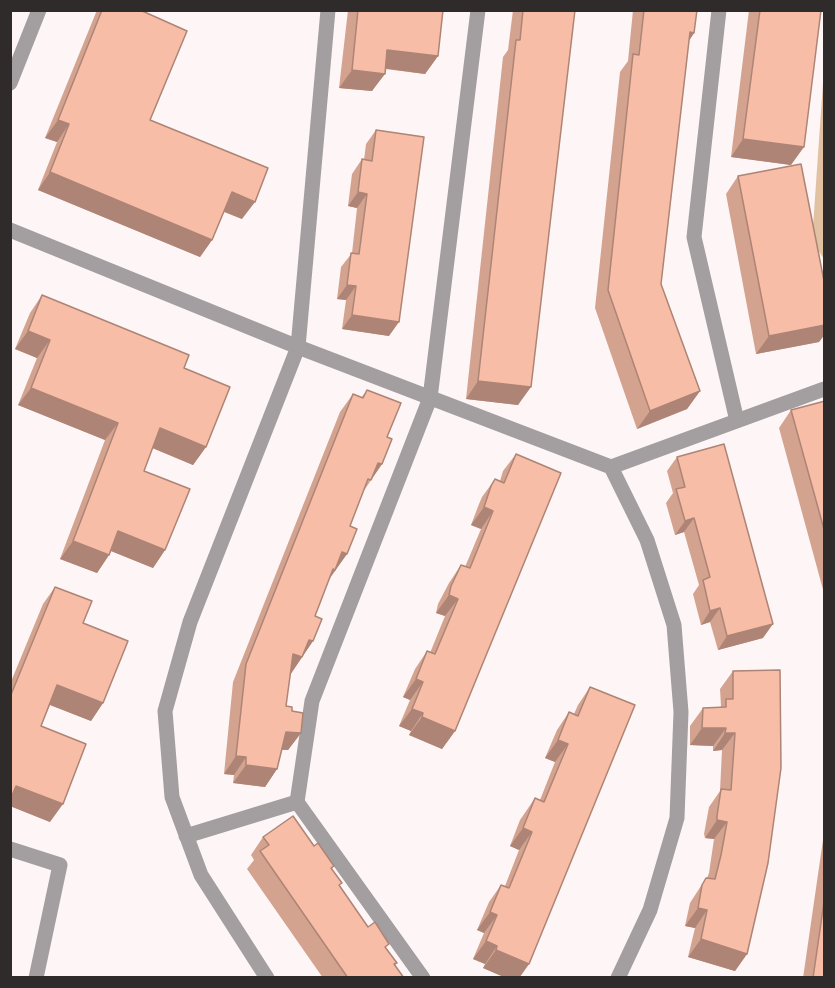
<!DOCTYPE html>
<html>
<head>
<meta charset="utf-8">
<style>
  body { margin:0 }
  #map { position:relative; width:835px; height:988px; overflow:hidden; background:#fef6f6; font-family:"Source Sans 3",sans-serif }
  canvas { display:block }
  .frame { position:absolute; inset:0; border:12px solid #2f2b2b; pointer-events:none }
</style>
</head>
<body>
<div id="map">
<canvas width="835" height="988"></canvas>
<div class="frame"></div>
</div>
<script>
const ctx = document.querySelector('canvas').getContext('2d');
ctx.lineJoin = 'round';
function paint(path, color) { ctx.fillStyle = color; ctx.fill(path, 'evenodd'); }
const shape = rows => new Path2D(rows.map(r => 'M' + r).join(''));
function strokePath(path, color, width, dash) { ctx.strokeStyle = color; ctx.lineWidth = width; ctx.lineCap = dash ? 'butt' : 'round'; ctx.setLineDash(dash || []); ctx.stroke(path); }
paint(shape([
  [824,68,824,259,812,241]
]), '#e2c0a2');
strokePath(shape([
  [719,10,694,237,737,421],
  [10,83,39,10],
  [10,230,298,347,611,467,824,389],
  [611,467,647,540,674,625,681,712,677,818,650,910,618,978],
  [297,802,423,978],
  [186,836,297,802,312,701,430,398,478,10],
  [10,849,60,865,36,978],
  [267,978,201,875,172,797,165,711,190,622,298,347,328,10]
]), '#a39ea0', 15);
paint(shape([
  [97,10,140,10,150,120,242,219,224,212,212,240,200,257,38,190,57,142,45,138],
  [348,10,443,10,438,56,425,74,385,69,372,91,339,88],
  [513,10,575,10,518,405,466,399,503,57,508,50],
  [633,10,697,10,694,33,689,41,661,284,700,391,687,409,637,429,595,308,620,72,628,61],
  [749,10,821,10,791,165,731,157],
  [376,130,389,336,342,329,346,300,337,299,341,267,352,253,357,208,348,206,352,174,362,159,364,160,366,144],
  [738,176,825,286,825,334,819,342,756,354,726,194],
  [42,295,184,368,206,447,193,465,152,448,144,471,165,550,153,568,111,551,109,555,97,573,60,559,105,440,18,405,37,358,15,349,30,313],
  [367,390,387,437,382,464,363,492,350,526,347,554,330,577,315,616,313,641,290,675,286,706,292,711,301,733,288,750,282,750,277,769,265,787,233,783,234,775,224,774,233,682,340,412,353,394,361,398],
  [825,401,825,597,779,428,791,410],
  [516,454,455,731,442,749,409,735,411,731,399,726,410,700,403,697,415,669,427,651,430,653,445,616,436,613,438,604,449,583,461,565,465,567,481,529,471,525,479,504,482,497,495,479,500,481,503,471],
  [677,457,763,638,718,650,710,622,701,625,693,594,699,585,684,532,675,535,666,503,673,493,667,471],
  [55,587,83,623,103,703,91,721,50,705,41,726,50,822,10,806,10,684,43,604],
  [733,671,747,954,735,971,688,957,695,928,685,926,690,903,706,878,707,878,709,873,714,839,705,838,704,834,709,807,720,791,722,750,713,751,713,746,690,745,690,726,703,708,720,708,721,706,720,689],
  [590,687,529,964,519,978,506,978,483,968,485,964,473,959,484,933,477,930,489,902,501,885,505,886,519,850,510,846,520,820,535,798,540,800,555,762,545,758,557,730,569,712,574,714,578,705],
  [825,826,825,978,803,978],
  [263,837,314,846,334,866,332,869,340,886,368,927,386,948,397,963,395,965,404,978,323,978,247,869,254,860,251,855]
]), '#d4a390');
paint(shape([
  [690,32,694,33,682,51],
  [387,50,438,56,425,74,375,67],
  [352,70,385,74,372,91,339,88],
  [58,120,69,124,57,142,45,138],
  [743,139,804,147,791,165,731,157],
  [50,172,212,240,200,257,38,190],
  [232,192,255,202,242,219,220,210],
  [358,192,367,194,357,208,348,206],
  [347,285,356,286,346,300,337,299],
  [352,315,399,322,389,336,342,329],
  [825,325,825,334,819,342,756,354,769,336],
  [28,331,50,340,37,358,15,349],
  [478,381,531,387,518,405,466,399],
  [31,388,118,423,105,440,18,405],
  [700,391,687,409,637,429,650,411],
  [160,428,206,447,193,465,148,446],
  [378,463,382,464,371,480],
  [484,507,493,511,481,529,471,525],
  [694,518,684,532,675,535,685,521],
  [118,531,165,550,153,568,106,549],
  [73,541,109,555,97,573,60,559],
  [342,552,347,554,323,588],
  [449,595,458,599,445,616,436,613],
  [720,608,710,622,701,625,710,611],
  [773,624,763,638,718,650,727,636],
  [309,640,313,641,290,675,293,654],
  [416,679,423,682,410,700,403,697],
  [57,685,103,703,91,721,45,703],
  [412,709,423,713,411,731,399,726],
  [422,717,455,731,442,749,409,735],
  [702,728,726,728,713,746,690,745],
  [286,732,301,733,288,750,273,749],
  [725,733,735,733,722,750,713,751],
  [558,740,568,744,555,762,545,758],
  [236,756,246,757,234,775,224,774],
  [246,765,277,769,265,787,233,783],
  [16,786,63,804,50,822,10,806,10,794],
  [717,820,727,822,714,839,705,838],
  [523,828,532,832,519,850,510,846],
  [698,908,707,910,695,928,685,926],
  [490,912,497,915,484,933,477,930],
  [701,939,747,954,735,971,688,957],
  [486,941,497,946,485,964,473,959],
  [496,950,529,964,519,978,506,978,483,968]
]), '#ad8475');
const building = shape([
  [102,10,140,10,187,31,150,120,268,168,255,202,232,192,212,240,50,172,69,124,58,120,102,10],
  [358,10,443,10,438,56,387,50,385,74,352,70,358,10],
  [523,10,575,10,531,387,478,381,516,40,520,40,523,10],
  [644,10,697,10,694,33,690,32,661,284,700,391,650,411,608,290,633,54,639,55,644,10],
  [760,10,821,10,804,147,743,139,760,10],
  [376,130,424,137,399,322,352,315,356,286,347,285,351,253,359,254,367,194,358,192,362,159,372,161,376,130],
  [801,164,825,286,825,325,769,336,738,176,801,164],
  [42,295,189,355,184,368,230,387,206,447,160,428,144,471,190,489,165,550,118,531,109,555,73,541,118,423,31,388,50,340,28,331,42,295],
  [367,390,401,403,387,437,392,439,382,464,378,463,371,480,368,479,350,526,357,529,347,554,342,552,335,570,333,569,315,616,322,619,313,641,309,640,302,657,293,654,286,706,292,707,292,711,303,713,301,733,286,732,277,769,246,765,246,757,236,756,246,664,353,394,363,398,367,390],
  [825,401,825,533,791,410,825,401],
  [724,444,773,624,727,636,720,608,710,611,703,580,710,577,694,518,685,521,676,489,685,487,677,457,724,444],
  [516,454,561,473,455,731,422,717,423,713,412,709,423,682,416,679,427,651,435,654,458,599,449,595,451,586,461,565,470,568,493,511,484,507,491,486,495,479,504,483,516,454],
  [55,587,92,601,83,623,128,641,103,703,57,685,41,726,86,744,63,804,16,786,11,798,10,798,10,697,55,587],
  [780,670,781,768,768,863,747,954,701,939,707,910,698,908,702,885,706,878,715,879,721,855,727,822,717,820,717,816,721,789,731,790,735,733,725,733,726,728,702,728,703,708,726,707,726,699,733,699,733,671,780,670],
  [590,687,635,705,529,964,496,950,497,946,486,941,497,915,490,912,501,885,509,888,532,832,523,828,535,798,544,802,568,744,558,740,569,712,578,716,590,687],
  [293,816,314,846,318,843,334,866,331,868,342,883,339,885,368,927,375,922,389,944,385,947,397,963,394,964,404,978,348,978,260,851,269,845,263,837,293,816],
  [825,895,825,978,813,978,825,895]
]);
paint(building, '#f7bda7');
strokePath(building, '#ad8475', 1.5);
</script>
</body>
</html>
